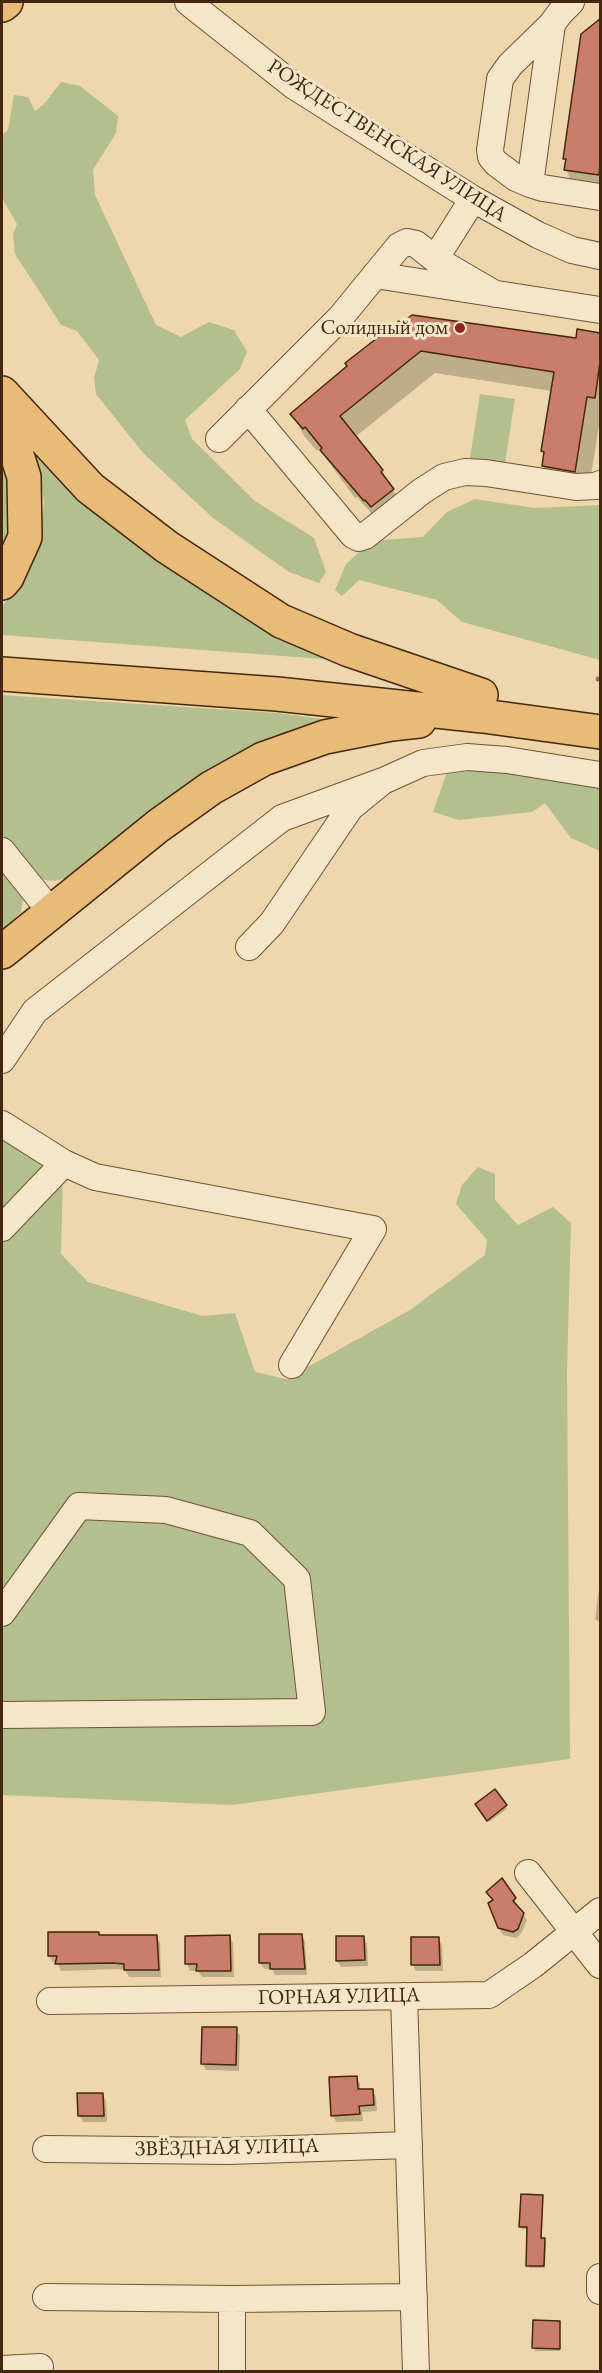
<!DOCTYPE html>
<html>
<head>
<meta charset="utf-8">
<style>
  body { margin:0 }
  #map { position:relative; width:602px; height:2373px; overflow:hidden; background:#efd7ad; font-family:"EB Garamond",serif }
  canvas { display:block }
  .frame { position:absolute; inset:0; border:3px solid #43260d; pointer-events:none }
</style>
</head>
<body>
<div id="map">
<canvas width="602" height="2373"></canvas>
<div class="frame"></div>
</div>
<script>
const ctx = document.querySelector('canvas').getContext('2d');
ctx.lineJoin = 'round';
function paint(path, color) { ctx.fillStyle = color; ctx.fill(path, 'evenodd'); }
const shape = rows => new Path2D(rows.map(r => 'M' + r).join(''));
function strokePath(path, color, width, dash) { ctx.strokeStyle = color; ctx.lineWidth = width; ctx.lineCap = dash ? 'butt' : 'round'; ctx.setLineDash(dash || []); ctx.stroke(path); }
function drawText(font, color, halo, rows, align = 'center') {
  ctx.font = font + ' "EB Garamond",serif'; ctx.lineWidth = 6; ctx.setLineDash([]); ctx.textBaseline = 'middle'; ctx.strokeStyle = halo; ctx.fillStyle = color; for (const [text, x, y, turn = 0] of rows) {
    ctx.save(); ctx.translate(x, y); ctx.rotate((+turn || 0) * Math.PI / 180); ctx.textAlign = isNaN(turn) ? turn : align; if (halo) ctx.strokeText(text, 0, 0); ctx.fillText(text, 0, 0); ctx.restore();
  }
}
paint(shape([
  [61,82,80,86,118,116,116,133,93,170,95,195,156,325,181,337,209,322,234,330,247,352,240,369,185,420,192,439,255,501,314,538,326,572,319,583,289,572,213,518,144,454,96,394,94,378,99,360,77,331,61,325,15,254,13,234,17,224,2,198,2,135,8,130,14,95,28,97,35,111,44,104],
  [480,394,515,399,505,463,470,458],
  [2,440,14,480,14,532,2,563],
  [29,440,115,526,165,566,217,601,277,634,328,656,323,659,2,635,2,607,28,570,40,537,44,502,39,471],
  [475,499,534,508,600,505,600,660,462,622,437,600,359,580,342,596,335,590,346,564,365,547,383,540,423,537,447,512],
  [2,695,278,713,322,719,318,723,149,813,66,878,55,881,44,880,34,874,2,835],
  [466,766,600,786,600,851,571,838,545,803,532,812,459,820,433,812,448,769],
  [2,866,17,885,23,899,21,912,2,932],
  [2,1124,63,1172,61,1254,88,1282,202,1316,235,1313,255,1372,286,1379,410,1310,485,1255,487,1240,456,1204,462,1185,478,1167,495,1174,495,1200,518,1225,553,1207,571,1223,567,1371,570,1759,232,1805,2,1795]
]), '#b4bf8e');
paint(shape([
  [600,17,600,184,571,180,566,170,567,162,565,159,582,35],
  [398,323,577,340,579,331,600,334,600,419,588,494,556,489,543,466,545,455,543,451,552,391,435,373,355,437,382,471,406,512,385,529,357,497,355,498,319,449,317,451,305,437,292,414],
  [599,1589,600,1589,600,1622,595,1619],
  [495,1791,507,1809,489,1822,477,1804],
  [488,1892,514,1899,518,1906,517,1907,527,1920,522,1932,517,1938,503,1935,499,1928,494,1902],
  [98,1933,100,1937,157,1937,160,1943,161,1977,129,1977,125,1970,117,1969,61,1971,57,1962,53,1962,49,1956],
  [302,1935,305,1942,307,1975,275,1975,272,1969,264,1969,260,1962],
  [186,1937,229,1937,233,1943,234,1977,202,1977,198,1971,190,1971,187,1964],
  [363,1937,367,1944,368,1966,341,1967,337,1961],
  [438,1938,442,1945,443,1971,416,1971,413,1965],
  [236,2029,240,2035,239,2071,206,2070,202,2063],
  [356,2077,360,2084,360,2091,372,2090,376,2097,377,2111,362,2112,363,2121,336,2122,333,2115],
  [102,2094,106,2101,107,2122,83,2122,80,2116],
  [542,2196,542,2239,546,2242,545,2268,529,2268,528,2229,522,2229,521,2226],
  [559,2322,560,2351,535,2351,534,2348]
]), '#0003');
strokePath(shape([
  [598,679,600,679]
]), '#777e6e', 5);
const building = shape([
  [600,19,600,163,599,175,564,170,566,159,563,159,581,34,600,19],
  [412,315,576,338,577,329,600,333,600,362,595,398,587,397,575,472,542,466,544,452,541,451,554,372,421,351,340,416,383,470,381,472,394,489,371,507,365,500,364,501,320,450,322,448,305,427,303,429,290,414,347,366,345,363,399,321,401,323,412,315],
  [495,1789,507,1805,487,1821,475,1804,495,1789],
  [502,1878,516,1898,513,1901,524,1913,518,1929,513,1932,498,1928,488,1903,493,1900,486,1892,502,1878],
  [48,1932,99,1932,99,1935,157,1935,159,1970,124,1970,124,1964,113,1963,55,1964,57,1956,48,1956,48,1932],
  [259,1934,302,1934,305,1969,270,1969,270,1963,259,1963,259,1934],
  [230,1935,231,1971,196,1971,197,1964,185,1964,185,1936,230,1935],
  [336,1936,364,1936,365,1960,336,1961,336,1936],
  [411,1937,439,1937,440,1965,411,1965,411,1937],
  [202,2027,237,2027,236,2065,201,2064,202,2027],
  [357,2076,358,2089,373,2089,374,2105,359,2106,360,2114,331,2116,329,2077,357,2076],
  [77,2093,103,2093,104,2116,78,2116,77,2093],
  [521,2194,543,2195,541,2238,545,2238,544,2266,526,2266,527,2227,519,2227,521,2194],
  [533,2320,560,2321,560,2349,532,2348,533,2320]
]);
paint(building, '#cb7d6c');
strokePath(building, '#43260d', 1.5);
const minor = shape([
  [188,2,294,86,473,199,538,235,572,250,600,256],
  [571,2,560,13,552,24,510,65,500,79,490,150,491,157,496,163,516,178,530,184,543,188,600,197],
  [530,184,552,24],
  [435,259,473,199],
  [375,275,600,310],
  [248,409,353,535,359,538,365,536,422,491,444,477,465,472,486,473,576,487,596,486,600,484],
  [219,439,340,318,399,246,407,242,416,244,435,259,495,294],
  [2,851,51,912],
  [249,947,272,923,350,808,383,781,423,763,467,757,507,760,600,775],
  [2,1060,35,1011,282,818,383,781],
  [2,1124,64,1163,95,1177,373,1229,292,1365],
  [2,1228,64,1163],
  [2,1613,79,1506,166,1510,250,1533,297,1579,312,1712,2,1715],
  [528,1873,600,1965],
  [404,1996,416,2372],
  [50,2001,489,1995,533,1965,600,1911],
  [46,2149,229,2151,409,2145],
  [600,2291,600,2277],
  [46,2297,232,2299,414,2297],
  [232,2299,232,2372],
  [2,2369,40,2367]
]);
const major = shape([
  [2,5,6,2],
  [2,393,90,488,167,547,281,621,349,650,481,695],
  [2,408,24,477,25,537,7,577,2,583],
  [2,674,277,694,483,716,600,732],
  [2,952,158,826,211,788,263,759,325,737,391,724,419,721]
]);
strokePath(minor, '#6e5235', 28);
strokePath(major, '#43260d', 36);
strokePath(minor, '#f5e5ca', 26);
strokePath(major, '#e8bc76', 33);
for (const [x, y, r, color] of [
  [460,328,6,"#8f2418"]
]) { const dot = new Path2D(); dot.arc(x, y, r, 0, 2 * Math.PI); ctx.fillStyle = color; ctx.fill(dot); strokePath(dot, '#f5e5ca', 2); }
drawText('21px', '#43260d', '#f5e5ca', [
  ["РОЖДЕСТВЕНСКАЯ УЛИЦА",387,141,33],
  ["ГОРНАЯ УЛИЦА",339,1997,-1],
  ["ЗВЁЗДНАЯ УЛИЦА",227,2148,-1]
]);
drawText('21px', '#43260d', '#f5e5ca', [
  ["Солидный дом",448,328]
], 'right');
</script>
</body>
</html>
